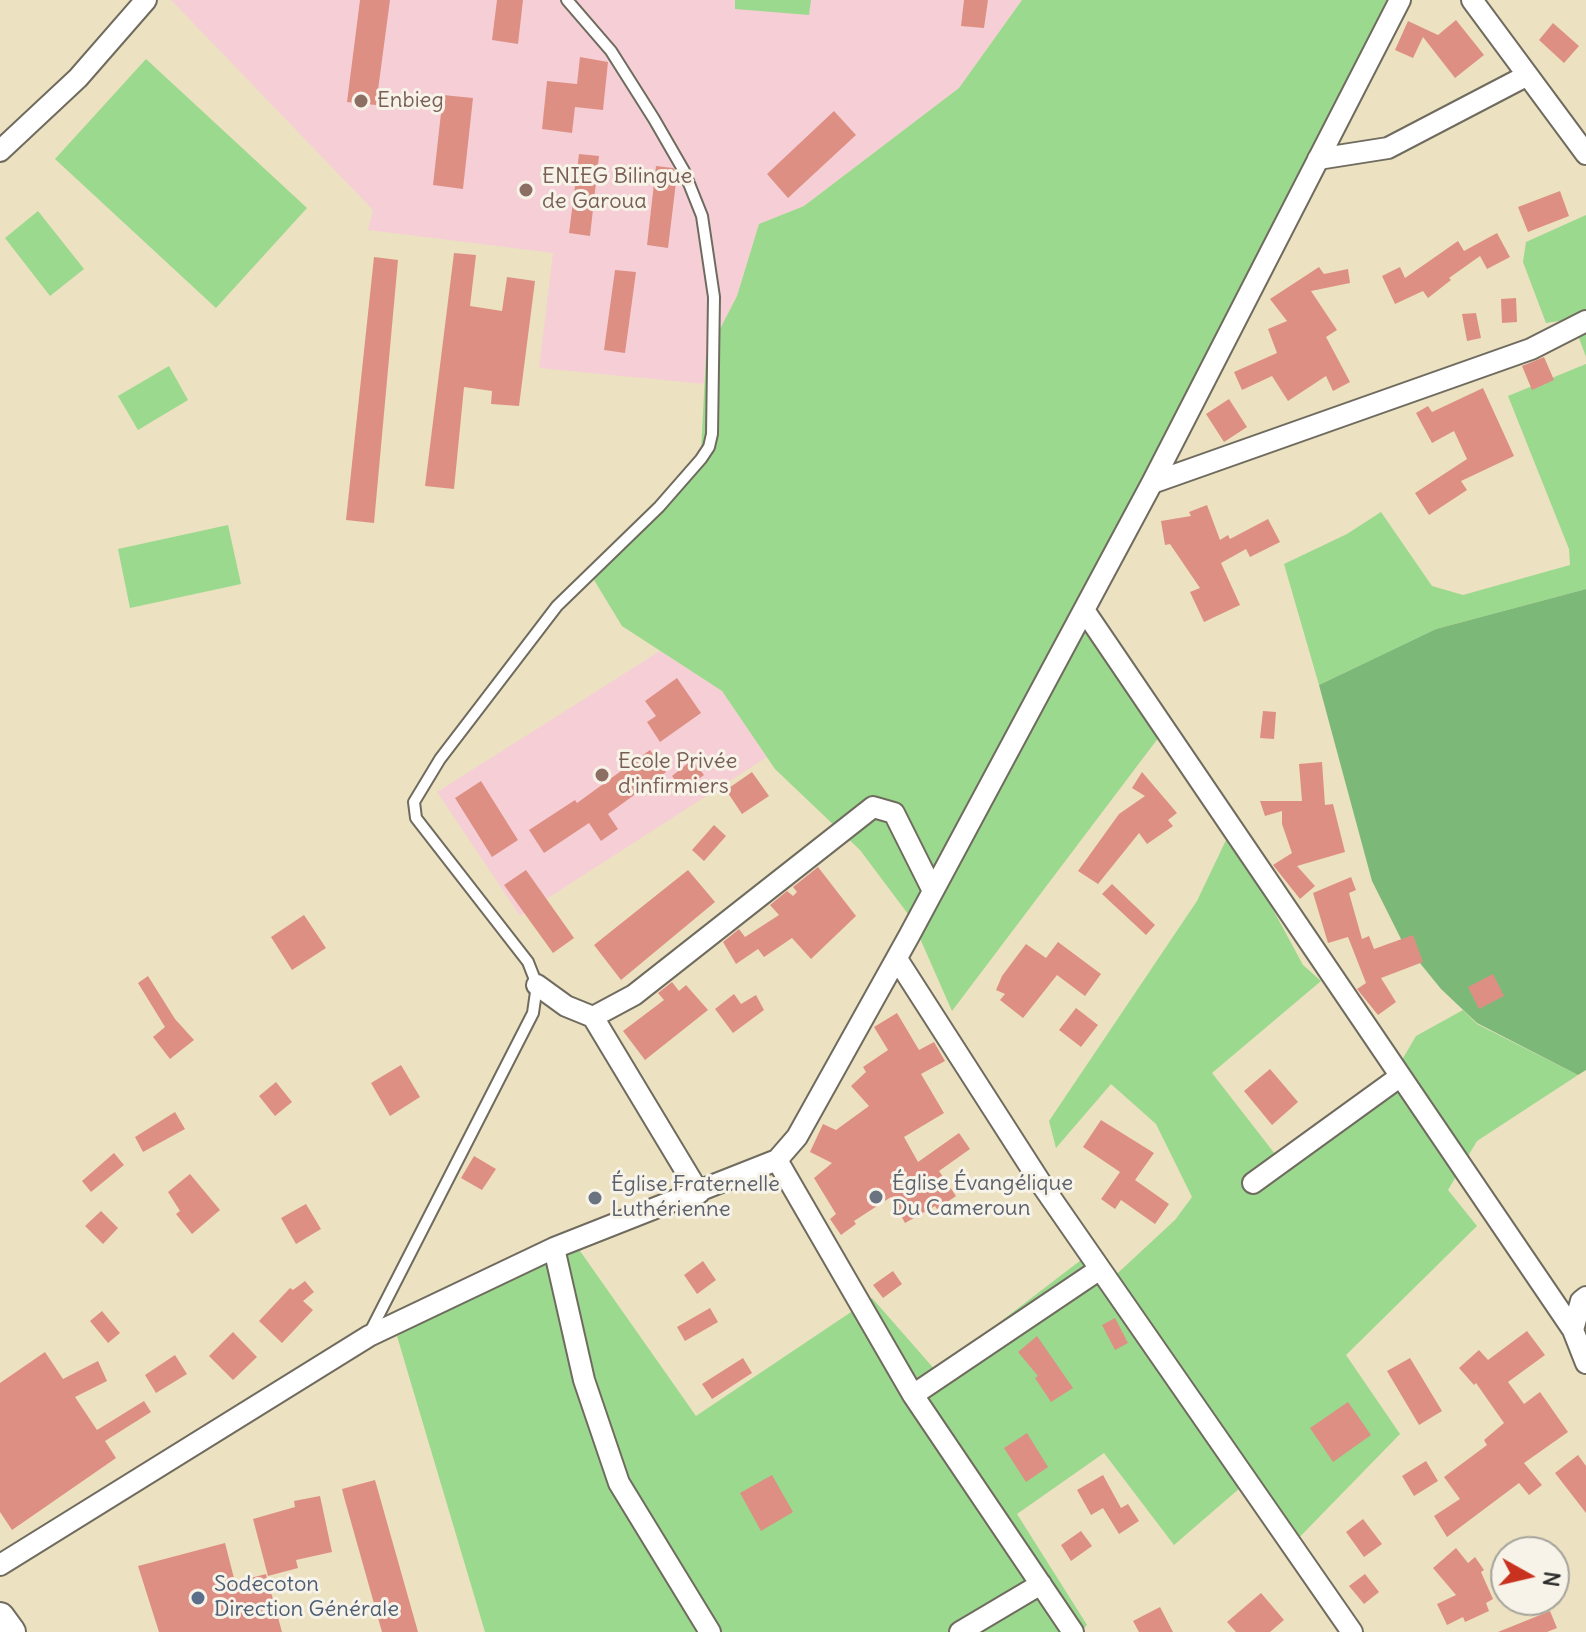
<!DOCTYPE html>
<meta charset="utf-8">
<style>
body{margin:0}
#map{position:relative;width:1586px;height:1632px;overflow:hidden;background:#ece1c0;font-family:Delius,sans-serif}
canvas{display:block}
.north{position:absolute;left:1490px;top:1536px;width:80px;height:80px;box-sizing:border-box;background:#f7f3e8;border:2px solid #a5a39c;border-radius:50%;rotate:98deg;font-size:22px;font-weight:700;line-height:32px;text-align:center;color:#2b2b2b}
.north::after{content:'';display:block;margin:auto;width:28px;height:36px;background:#c8321e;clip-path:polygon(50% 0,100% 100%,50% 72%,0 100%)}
</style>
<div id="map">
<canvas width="1586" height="1632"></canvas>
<div class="north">N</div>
</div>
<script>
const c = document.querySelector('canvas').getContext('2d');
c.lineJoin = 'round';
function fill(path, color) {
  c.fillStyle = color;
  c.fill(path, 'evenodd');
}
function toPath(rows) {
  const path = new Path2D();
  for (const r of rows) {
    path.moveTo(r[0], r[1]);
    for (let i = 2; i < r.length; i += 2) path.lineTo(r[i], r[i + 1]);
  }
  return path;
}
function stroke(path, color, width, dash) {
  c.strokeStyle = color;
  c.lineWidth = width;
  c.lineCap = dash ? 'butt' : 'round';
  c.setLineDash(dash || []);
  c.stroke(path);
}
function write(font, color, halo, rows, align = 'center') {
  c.font = font + ' Delius,sans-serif';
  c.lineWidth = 6;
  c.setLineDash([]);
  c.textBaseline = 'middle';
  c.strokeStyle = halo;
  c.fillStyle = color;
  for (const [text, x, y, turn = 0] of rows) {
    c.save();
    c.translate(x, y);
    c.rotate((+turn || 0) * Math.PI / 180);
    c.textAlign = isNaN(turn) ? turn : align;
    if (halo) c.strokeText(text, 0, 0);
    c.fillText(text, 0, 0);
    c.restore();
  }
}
const built = toPath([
 [171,0,1022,0,959,88,804,206,759,224,737,296,706,356,704,384,539,368,553,253,368,230,373,210],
 [660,651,722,691,767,757,520,916,437,792]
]);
const green = toPath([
 [735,0,811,0,809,15,735,9],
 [1022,0,1406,0,1091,615,1162,733,952,1011,911,918,860,850,775,769,722,691,622,626,594,580,701,451,706,356,737,296,759,224,804,206,959,88],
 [146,59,307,208,216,308,55,159],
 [38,211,84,269,50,296,5,238],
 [1586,215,1586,357,1572,319,1546,323,1523,262,1526,242],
 [1586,364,1586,589,1436,629,1319,685,1284,564,1347,534,1381,512,1432,586,1463,595,1570,565,1569,549,1508,396],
 [169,366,188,400,138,430,118,396],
 [228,525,241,584,130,608,118,549],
 [1227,838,1258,882,1303,965,1321,981,1212,1073,1282,1163,1399,1065,1416,1036,1463,1010,1477,1024,1578,1075,1477,1141,1448,1190,1477,1226,1346,1355,1400,1434,1287,1550,1240,1488,1174,1545,1104,1453,1017,1514,1087,1625,1080,1632,485,1632,397,1336,573,1241,696,1416,872,1298,936,1371,1085,1257,1107,1283,1175,1220,1192,1197,1156,1124,1111,1084,1056,1148,1049,1121,1197,901]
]);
const forest = toPath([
 [1586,589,1586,1070,1578,1075,1477,1023,1441,989,1402,941,1372,881,1319,685,1436,629]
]);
const building = toPath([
 [360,0,390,0,376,105,347,102],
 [497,0,523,0,518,44,492,40],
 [964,0,988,0,984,28,961,26],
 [1456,20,1484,55,1455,78,1423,37,1413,58,1395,50,1408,21,1438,35],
 [1553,23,1579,46,1564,63,1539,40],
 [580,57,608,62,603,110,575,107,572,133,542,129,547,81,577,84],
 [443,95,473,98,463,189,433,185],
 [834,111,856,135,788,198,767,174],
 [579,154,599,156,590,236,569,233],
 [656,166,673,168,677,174,668,248,647,245],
 [1560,191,1569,216,1528,232,1518,207],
 [1497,233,1510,257,1487,269,1480,256,1449,278,1451,280,1428,298,1423,291,1395,304,1382,276,1400,267,1405,278,1458,241,1464,251],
 [454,253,476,255,470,306,502,311,507,277,535,281,519,406,491,404,492,391,464,387,454,489,425,486],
 [374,257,398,260,374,523,346,520],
 [1319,267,1324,274,1348,269,1350,283,1311,291,1337,330,1326,337,1350,382,1333,391,1326,376,1288,401,1272,376,1242,390,1234,372,1277,353,1268,329,1287,321,1270,299],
 [615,270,636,272,625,353,604,350],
 [1516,298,1517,322,1502,323,1501,299],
 [1476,313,1481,338,1467,341,1462,314],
 [1544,357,1554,380,1532,390,1522,366],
 [1483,388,1514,456,1461,481,1467,490,1429,515,1415,493,1467,459,1454,431,1432,443,1416,413,1428,406,1432,412],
 [1229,399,1247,427,1224,442,1206,414],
 [1207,505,1220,540,1228,535,1230,539,1268,519,1280,542,1250,557,1246,549,1221,563,1240,605,1204,622,1190,592,1200,588,1170,544,1165,545,1161,521,1191,516,1189,512],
 [677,678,701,713,660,742,647,722,656,716,645,701],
 [1263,711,1276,712,1274,739,1260,738],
 [650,750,666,772,608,814,618,829,601,841,589,823,544,853,529,830,575,800,577,803],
 [692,760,704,775,683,791,672,776],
 [1322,762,1325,805,1333,804,1345,852,1297,866,1315,886,1300,899,1273,865,1292,853,1282,824,1282,811,1265,816,1260,801,1302,801,1299,764],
 [752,772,769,796,742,814,726,790],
 [1142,772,1177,813,1168,820,1173,826,1147,844,1139,833,1098,884,1078,871,1119,814,1145,796,1132,788],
 [481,781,518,840,492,857,455,798],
 [714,825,726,836,704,861,692,850],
 [818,867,856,916,811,959,792,938,764,957,758,949,736,964,723,942,739,929,745,937,779,915,770,905,787,891,793,896,797,892,793,887],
 [526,870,574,938,553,953,504,885],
 [688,870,715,902,621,980,594,945],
 [1351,877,1356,890,1349,893,1362,939,1369,936,1374,949,1413,935,1423,962,1381,978,1396,1002,1378,1015,1357,989,1366,983,1348,937,1328,943,1313,893],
 [1112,884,1155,925,1146,935,1102,894],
 [304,915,326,948,292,970,271,937],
 [1058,942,1101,974,1085,996,1057,975,1023,1018,1000,1000,1005,994,996,990,1002,976,1026,944,1046,958],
 [1493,974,1504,996,1479,1009,1468,987],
 [148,976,175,1019,194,1040,170,1059,153,1037,165,1027,138,983],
 [672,982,679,991,686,985,708,1010,645,1060,623,1031,664,1000,658,993],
 [734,994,741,1004,756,995,764,1010,733,1033,715,1009],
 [1076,1008,1098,1025,1081,1047,1059,1030],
 [897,1013,919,1050,934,1042,945,1061,921,1074,944,1113,904,1137,918,1162,959,1133,970,1149,939,1171,956,1196,937,1209,935,1206,905,1223,891,1197,854,1221,856,1224,841,1235,830,1219,836,1214,814,1178,832,1163,810,1152,823,1124,836,1130,869,1106,851,1086,866,1072,863,1067,888,1050,874,1027],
 [401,1065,420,1097,390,1116,371,1083],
 [1270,1069,1298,1102,1272,1125,1244,1091],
 [276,1082,292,1102,275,1116,259,1096],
 [175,1112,185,1129,143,1152,135,1137],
 [1101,1120,1154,1153,1135,1180,1169,1204,1155,1224,1121,1200,1115,1209,1101,1199,1120,1172,1083,1147],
 [114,1153,124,1165,91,1192,82,1181],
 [474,1156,496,1169,482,1190,461,1178],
 [190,1174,220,1210,192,1234,176,1214,180,1211,168,1192],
 [306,1204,321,1229,296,1244,281,1218],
 [101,1211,118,1228,103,1244,85,1226],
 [703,1261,716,1280,697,1294,684,1275],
 [893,1271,902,1284,883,1298,873,1285],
 [305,1281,314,1292,303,1301,313,1310,282,1343,259,1321,290,1288,293,1290],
 [710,1308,718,1322,685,1341,677,1327],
 [102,1311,120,1333,108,1343,90,1321],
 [1115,1318,1128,1343,1115,1350,1102,1325],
 [1527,1331,1545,1355,1508,1382,1524,1404,1540,1392,1568,1432,1524,1463,1542,1485,1529,1495,1519,1483,1447,1537,1434,1516,1460,1499,1444,1477,1487,1445,1484,1440,1504,1423,1476,1383,1474,1385,1459,1368,1479,1350,1488,1360],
 [233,1332,257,1357,233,1380,209,1356],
 [1037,1336,1073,1388,1051,1402,1035,1378,1038,1376,1018,1352],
 [45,1352,63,1379,98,1361,107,1381,75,1397,97,1430,144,1401,151,1412,105,1441,116,1458,12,1530,0,1512,0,1383],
 [175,1355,187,1374,156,1393,145,1375],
 [743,1358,752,1373,712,1399,702,1384],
 [1410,1358,1442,1411,1419,1425,1387,1371],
 [1348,1402,1371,1435,1333,1462,1310,1428],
 [1027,1433,1048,1467,1026,1482,1004,1448],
 [1578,1455,1586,1466,1586,1513,1555,1473],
 [1426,1461,1438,1481,1414,1496,1402,1476],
 [772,1475,793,1512,761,1531,740,1493],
 [1103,1475,1121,1508,1128,1504,1139,1521,1119,1534,1103,1508,1091,1515,1077,1490],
 [375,1480,418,1632,382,1632,344,1497,342,1489],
 [320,1496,332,1552,296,1560,298,1568,268,1576,253,1519,295,1507,294,1501],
 [1363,1519,1382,1544,1364,1557,1346,1532],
 [1081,1531,1092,1546,1071,1561,1061,1545],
 [225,1543,235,1582,266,1574,282,1632,159,1632,138,1566],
 [1456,1548,1468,1563,1475,1557,1484,1570,1481,1572,1493,1599,1486,1603,1489,1611,1465,1622,1463,1617,1447,1625,1437,1604,1456,1595,1433,1568],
 [1365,1574,1379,1592,1364,1604,1349,1586],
 [1261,1593,1284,1620,1270,1632,1236,1632,1227,1622],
 [1160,1607,1173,1632,1139,1632,1133,1621],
 [1550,1611,1557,1628,1547,1632,1498,1632]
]);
const service = toPath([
 [370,1332,533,1013,537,985,528,962,416,818,414,802,440,759,557,606,659,507,701,459,709,447,712,434,714,297,702,216,684,171,654,119,611,51,567,0]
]);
const minor = toPath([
 [1472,0,1586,154],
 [0,151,78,78,146,0],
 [1318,159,1388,148,1526,76],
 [1152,483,1531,349,1586,321],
 [1084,610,1573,1330],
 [897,959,1044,1188,1352,1632],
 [537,985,566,1006,593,1017,699,1193],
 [593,1017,634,995,873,807,894,813,933,891],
 [777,1160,913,1395,1073,1632],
 [1253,1183,1398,1078],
 [554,1248,584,1380,619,1483,710,1632],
 [1586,1297,1581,1301,1573,1330,1586,1363],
 [913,1395,1100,1269],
 [0,1565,369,1336,554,1248,777,1160,797,1137,909,936,1152,483,1400,0],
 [960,1632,1041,1584]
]);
const secondary = toPath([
 [0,1617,11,1632]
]);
const markers = [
 [361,101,8,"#8d6e63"],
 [526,190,8,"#8d6e63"],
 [602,775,8,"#8d6e63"],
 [876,1197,8,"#6b7280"],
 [595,1198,8,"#6b7280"],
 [198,1598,8,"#5c6f8a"]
];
const educationNames = [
 ["Enbieg",377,101],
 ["ENIEG Bilingue",542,177],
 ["de Garoua",542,202],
 ["Ecole Privée",618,762],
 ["d'infirmiers",618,787]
];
const worshipNames = [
 ["Église Évangélique",892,1184],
 ["Du Cameroun",892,1209],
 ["Église Fraternelle",611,1185],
 ["Luthérienne",611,1210]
];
const serviceNames = [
 ["Sodecoton",214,1585],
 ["Direction Générale",214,1610]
];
fill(built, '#f6cfd6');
fill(green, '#9bd98e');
fill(forest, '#7cb979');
fill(building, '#de8f84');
stroke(service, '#6f6b5f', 14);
stroke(minor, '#6f6b5f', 24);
stroke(secondary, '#6f6b5f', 32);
stroke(service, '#fff', 10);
stroke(minor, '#fff', 20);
stroke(secondary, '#fff', 28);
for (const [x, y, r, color] of markers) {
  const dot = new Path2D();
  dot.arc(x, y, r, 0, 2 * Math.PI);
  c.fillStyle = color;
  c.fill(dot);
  stroke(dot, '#f7f3e8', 3);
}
write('22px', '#785e54', '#f7f3e8', educationNames, 'left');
write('22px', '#5b616d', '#f7f3e8', worshipNames, 'left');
write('22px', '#4e5e75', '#f7f3e8', serviceNames, 'left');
</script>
